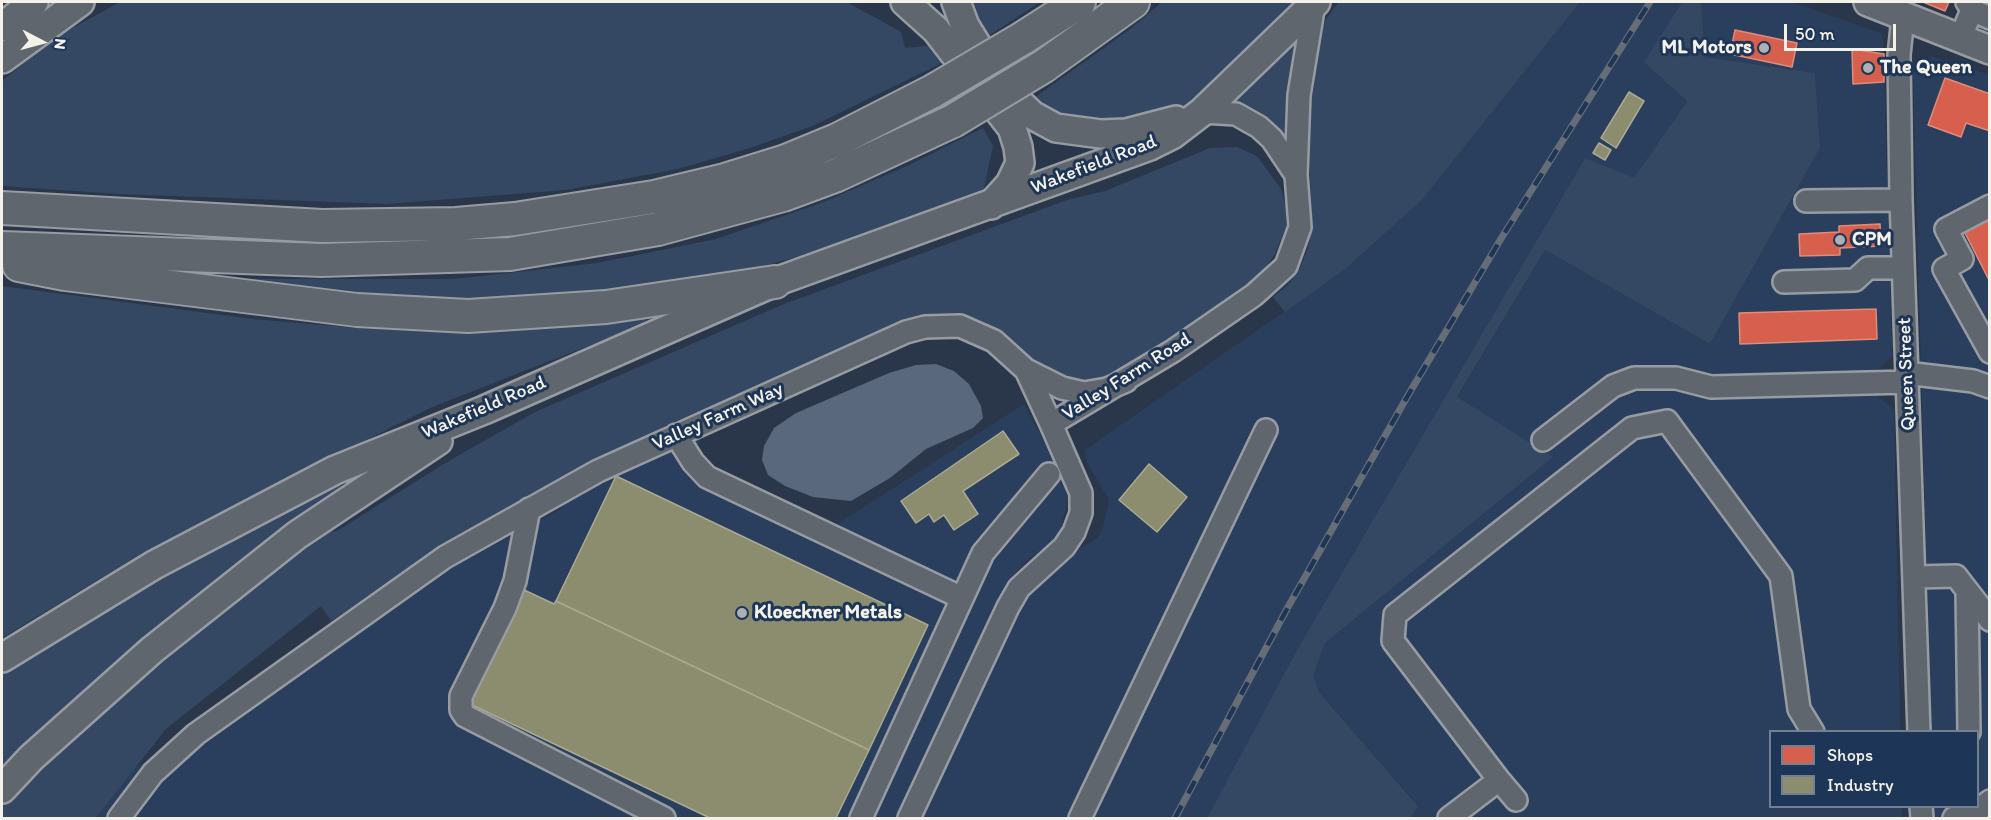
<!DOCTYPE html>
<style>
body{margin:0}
#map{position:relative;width:1991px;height:820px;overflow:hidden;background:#2a374a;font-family:Itim,sans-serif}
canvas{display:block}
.frame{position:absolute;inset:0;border:3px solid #f4f1e8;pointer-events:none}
.legend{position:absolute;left:1769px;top:730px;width:210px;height:78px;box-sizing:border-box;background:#1d3557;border:2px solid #738091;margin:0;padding:8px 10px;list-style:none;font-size:18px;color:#f4f1e8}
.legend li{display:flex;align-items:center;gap:12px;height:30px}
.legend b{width:30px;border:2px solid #738091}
.north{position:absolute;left:12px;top:12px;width:60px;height:60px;-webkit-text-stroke:4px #1d3557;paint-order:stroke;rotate:96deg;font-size:16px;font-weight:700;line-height:24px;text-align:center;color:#f4f1e8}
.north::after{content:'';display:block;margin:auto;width:21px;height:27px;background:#f4f1e8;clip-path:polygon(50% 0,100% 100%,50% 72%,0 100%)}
.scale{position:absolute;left:1784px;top:24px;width:112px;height:27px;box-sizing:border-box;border:3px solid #f4f1e8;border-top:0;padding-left:8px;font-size:18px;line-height:21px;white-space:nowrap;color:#f4f1e8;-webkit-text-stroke:4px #1d3557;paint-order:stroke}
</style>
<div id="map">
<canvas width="1991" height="820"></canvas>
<div class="frame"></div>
<ul class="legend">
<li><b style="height:16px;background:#d6604d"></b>Shops</li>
<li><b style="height:16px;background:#8c8c6e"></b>Industry</li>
</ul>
<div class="north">N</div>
<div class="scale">50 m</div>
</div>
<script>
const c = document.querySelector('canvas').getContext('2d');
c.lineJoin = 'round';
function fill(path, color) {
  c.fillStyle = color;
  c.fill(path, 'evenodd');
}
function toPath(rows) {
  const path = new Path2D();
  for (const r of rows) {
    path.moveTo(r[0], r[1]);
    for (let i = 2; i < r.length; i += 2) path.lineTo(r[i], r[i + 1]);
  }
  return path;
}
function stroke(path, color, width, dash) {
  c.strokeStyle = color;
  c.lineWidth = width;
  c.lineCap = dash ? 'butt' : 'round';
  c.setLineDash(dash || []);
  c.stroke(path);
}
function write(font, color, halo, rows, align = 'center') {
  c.font = font + ' Itim,sans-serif';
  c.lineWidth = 6;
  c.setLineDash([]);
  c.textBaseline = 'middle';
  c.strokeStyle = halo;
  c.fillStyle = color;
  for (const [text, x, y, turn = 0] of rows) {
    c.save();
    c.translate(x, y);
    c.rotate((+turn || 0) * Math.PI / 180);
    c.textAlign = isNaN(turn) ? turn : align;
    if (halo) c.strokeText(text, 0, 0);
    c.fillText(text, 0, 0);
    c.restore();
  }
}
const built = toPath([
 [1580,2,1682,2,1645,62,1687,100,1634,179,1585,158,1298,648,1207,818,921,818,1027,593,1058,563,1097,538,1102,531,1109,500,1086,460,1085,450,1344,270,1422,200],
 [1701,2,1792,2,1883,34,1892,357,1872,374,1873,393,1894,409,1900,731,1770,732,1770,806,1902,807,1902,818,1411,818,1418,805,1319,692,1312,675,1325,643,1553,457,1457,398,1545,250,1710,344,1820,148,1815,73,1705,57],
 [1930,57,1951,61,1989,75,1989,818,1934,818,1933,807,1978,806,1978,732,1931,731,1913,73,1914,61],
 [1024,404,1070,491,1060,531,1054,541,1025,562,1010,579,896,818,96,818,137,766,199,744,347,638,451,568,561,509,566,501,709,428,700,439,699,450,703,462,712,471,833,527]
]);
const green = toPath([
 [120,2,847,2,901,32,905,48,937,45,946,61,815,125,750,148,678,169,566,190,387,204,119,194,2,186,2,81,58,36],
 [970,2,1040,2,978,43],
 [1162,2,1296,2,1181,112,1104,133,1024,105,1129,30],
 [1339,2,1580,2,1422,200,1344,270,1285,312,1273,297,1289,284,1300,268,1308,248,1312,224,1306,100,1315,42,1327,18],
 [1682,2,1701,2,1705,57,1815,73,1820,148,1710,344,1545,250,1457,397,1553,457,1325,643,1313,675,1319,692,1418,806,1411,818,1207,818,1298,648,1585,158,1634,178,1687,101,1644,62],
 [1290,42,1294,46,1290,143,1274,127,1226,105],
 [983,128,993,146,983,193,868,238,707,281,631,294,448,305,120,271,238,279,454,279,597,263,716,239,824,202,909,165],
 [1237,147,1257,156,1281,189,1286,207,1286,227,1275,254,1259,276,1122,373,1103,380,1080,383,1057,377,962,318,944,316,903,324,669,424,441,549,331,621,321,606,166,729,96,818,2,818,2,802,72,732,187,633,330,526,333,532,340,529,447,462,535,412,784,304,1067,200,1105,191,1210,148],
 [2,286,253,319,356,328,414,331,511,329,581,325,641,316,646,320,644,324,430,408,144,552,2,638],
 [336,480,345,493,174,615,84,692,2,768,2,669,133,590]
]);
const water = toPath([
 [936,364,954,371,969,384,981,406,983,418,973,428,926,449,890,478,851,501,813,497,785,486,768,475,762,460,764,446,774,428,796,413,889,373,916,365]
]);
const shops = toPath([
 [1923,2,1949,2,1945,11,1923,2],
 [1735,30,1797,43,1792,67,1730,54,1735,30],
 [1852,49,1884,54,1884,82,1853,84,1852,49],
 [1945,78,1990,94,1990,131,1966,123,1961,137,1928,125,1945,78],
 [1990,218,1990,282,1964,231,1990,218],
 [1880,224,1881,246,1840,248,1840,255,1800,256,1799,234,1839,232,1839,226,1880,224],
 [1876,309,1877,339,1740,344,1739,313,1876,309]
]);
const industry = toPath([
 [1629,92,1644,101,1616,148,1601,138,1629,92],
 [1599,143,1611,150,1605,160,1593,153,1599,143],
 [1003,431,1019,454,963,491,978,514,954,530,944,515,934,522,929,514,916,523,901,501,1003,431],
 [1149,464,1187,497,1157,532,1119,500,1149,464],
 [616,476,928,625,869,750,556,601,616,476],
 [522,589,554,604,556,601,869,750,836,818,710,818,468,703,522,589]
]);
const minor = toPath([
 [1972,10,1990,18],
 [1903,17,1899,55,1901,200,1919,732],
 [1960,39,1972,10,1967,2],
 [1202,112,1236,114,1259,127,1272,139,1296,175],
 [1806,201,1901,200],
 [1990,206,1946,229,1962,259,1944,269,1990,352],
 [1784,282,1855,280,1868,268,1903,268],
 [1026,370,1051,424],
 [1906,373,1973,381,1990,387],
 [676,435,693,462,707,477,962,598],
 [1543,440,1613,386,1634,378,1676,378,1711,387,1907,382],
 [529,509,515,581,505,608,461,696,461,710,465,716,664,818],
 [1915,577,1956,576,1990,620],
 [1967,591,1969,732],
 [1499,780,1516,800],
 [1921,806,1922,818],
 [119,818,153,773,196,734,445,557,598,471,906,332,925,327,960,326,994,341,1026,370,1062,388,1084,393,1107,389,1126,381],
 [861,818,983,553,1049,474],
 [909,818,1008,607,1019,588,1064,547,1074,532,1081,513,1081,493,1051,424,1173,351,1254,295,1286,266,1300,227,1296,175,1299,95,1314,4],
 [1080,818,1266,430],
 [1449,818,1499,780,1393,641,1395,615,1632,428,1667,421,1781,576,1799,709,1813,732],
 [1954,818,1971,816,1990,801]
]);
const major = toPath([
 [905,2,936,30,1012,128,1018,147,1020,163,1010,184,991,205],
 [956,2,965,26,1002,86,1032,115,1056,128,1101,134,1126,133,1176,120],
 [1868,2,1990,50],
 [2,27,34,2],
 [2,59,80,2],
 [2,658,154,565,335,470,484,410,775,282,1150,146,1172,135,1202,112,1316,2],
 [2,789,31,758,152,650,297,535,438,441]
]);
const highway = toPath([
 [1023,38,1079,2],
 [1044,66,1133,2],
 [2,208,322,226,456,224,515,219,654,197,725,180,786,161,837,140,933,91],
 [2,248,321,260,510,254,658,229,783,195,837,175,953,121],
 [19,265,65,274,357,310,468,316,606,307,775,282]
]);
const rail = toPath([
 [1175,818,1288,607,1407,397,1502,237,1650,2]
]);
const highwayBridge = toPath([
 [933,91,1023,38],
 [953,121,1044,66]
]);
const markers = [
 [1764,48,6,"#adb0b1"],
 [1868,68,6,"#adb0b1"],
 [1840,240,6,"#adb0b1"],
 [742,613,6,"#adb0b1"]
];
const poiNames = [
 ["ML Motors",1752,48,"right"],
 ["The Queen",1880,68],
 ["CPM",1852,240],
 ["Kloeckner Metals",754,613]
];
const streetNames = [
 ["Wakefield Road",1094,165,-21],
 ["Queen Street",1907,374,-92],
 ["Valley Farm Road",1127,377,-32],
 ["Wakefield Road",484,408,-23],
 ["Valley Farm Way",718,417,-24]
];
fill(built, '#2a3f5d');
fill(green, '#344763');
fill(water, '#59687d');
fill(shops, '#d6604d');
stroke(shops, '#df8c7c', 1.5);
fill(industry, '#8c8c6e');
stroke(industry, '#abaa93', 1.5);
stroke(minor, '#979ca3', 26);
stroke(major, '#979ca3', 32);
stroke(highway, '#979ca3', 36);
stroke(minor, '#60666e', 21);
stroke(major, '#60666e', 27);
stroke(highway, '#60666e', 32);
stroke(rail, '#666d76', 7);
stroke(rail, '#1d3557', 4.5, [14]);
stroke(highwayBridge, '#979ca3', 36, []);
stroke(highwayBridge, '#60666e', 32);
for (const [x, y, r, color] of markers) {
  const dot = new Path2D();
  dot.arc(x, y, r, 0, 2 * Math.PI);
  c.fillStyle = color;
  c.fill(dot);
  stroke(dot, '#1d3557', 2);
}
write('bold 20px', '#f4f1e8', '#1d3557', poiNames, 'left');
write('20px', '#f4f1e8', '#1d3557', streetNames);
</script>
